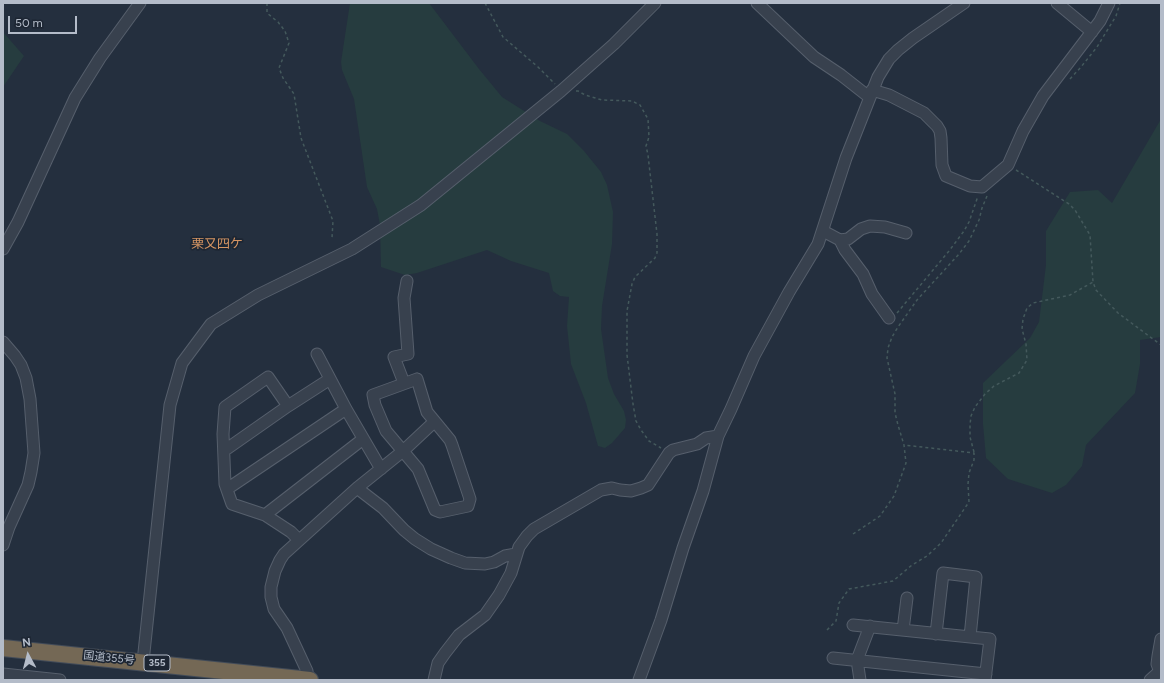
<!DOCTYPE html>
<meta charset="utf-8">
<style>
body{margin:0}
#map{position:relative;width:1164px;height:683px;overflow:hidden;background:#242f3e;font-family:Figtree,sans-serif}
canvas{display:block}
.frame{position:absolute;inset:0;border:4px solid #b4bcc9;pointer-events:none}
.north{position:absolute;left:8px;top:635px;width:40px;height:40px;-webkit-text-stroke:3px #1d2633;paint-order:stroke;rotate:353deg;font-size:11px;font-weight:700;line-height:16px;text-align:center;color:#b4bcc9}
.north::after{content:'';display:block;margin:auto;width:14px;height:18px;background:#b4bcc9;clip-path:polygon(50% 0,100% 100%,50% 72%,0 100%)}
.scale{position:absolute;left:8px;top:16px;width:69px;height:18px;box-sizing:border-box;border:2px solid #b4bcc9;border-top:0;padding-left:5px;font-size:12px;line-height:14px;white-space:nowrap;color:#b4bcc9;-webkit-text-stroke:3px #1d2633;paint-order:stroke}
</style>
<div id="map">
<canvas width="1164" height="683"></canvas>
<div class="frame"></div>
<div class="north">N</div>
<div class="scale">50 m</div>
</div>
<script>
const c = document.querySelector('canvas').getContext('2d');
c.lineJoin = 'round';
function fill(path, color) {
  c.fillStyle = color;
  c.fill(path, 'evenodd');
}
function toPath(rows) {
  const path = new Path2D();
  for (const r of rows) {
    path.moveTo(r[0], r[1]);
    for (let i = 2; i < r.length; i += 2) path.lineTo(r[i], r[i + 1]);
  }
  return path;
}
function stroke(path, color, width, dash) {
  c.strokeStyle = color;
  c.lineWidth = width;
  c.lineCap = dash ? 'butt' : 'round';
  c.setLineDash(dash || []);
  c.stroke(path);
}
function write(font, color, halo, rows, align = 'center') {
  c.font = font + ' Figtree,"Noto Sans JP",sans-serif';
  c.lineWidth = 3.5;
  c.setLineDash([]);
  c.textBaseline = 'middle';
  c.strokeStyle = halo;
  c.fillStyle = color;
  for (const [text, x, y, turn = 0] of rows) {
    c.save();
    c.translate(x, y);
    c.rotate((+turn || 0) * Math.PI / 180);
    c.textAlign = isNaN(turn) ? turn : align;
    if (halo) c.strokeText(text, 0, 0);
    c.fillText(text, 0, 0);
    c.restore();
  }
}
const green = toPath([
 [350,3,429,3,479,69,502,97,540,121,567,134,584,151,601,172,607,185,613,212,612,244,602,306,601,329,608,378,614,394,624,411,626,420,625,428,612,443,605,448,598,446,586,403,571,364,567,326,569,297,560,296,553,291,549,273,511,261,487,250,417,273,405,275,381,267,380,225,377,209,367,187,354,99,342,70,341,62],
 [3,32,24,56,3,87],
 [1161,119,1161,337,1140,340,1140,364,1135,393,1086,445,1082,466,1066,485,1052,493,1008,479,986,458,983,424,983,383,1030,338,1039,322,1046,265,1046,231,1070,192,1098,190,1112,203]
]);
const path = toPath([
 [267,3,267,13,278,22,285,31,289,43,279,68,283,78,294,94,301,138,333,221,332,238],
 [485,3,503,37,538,67,555,84],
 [1070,79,1081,67,1097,47,1116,16,1120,3],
 [576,91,578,91,585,95,602,100,632,101,640,105,648,119,649,137,646,146,648,155,657,234,657,253,655,258,635,277,632,284,627,311,627,355,633,404,636,421,641,430,649,441,661,448],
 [1016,170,1069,204,1075,210,1090,235,1093,282,1096,290,1118,313,1161,345],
 [897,313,949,251,964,231,969,222,978,196],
 [974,452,970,437,970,425,971,416,975,407,985,394,994,386,1019,373,1027,360,1026,344,1022,329,1023,319,1027,308,1033,303,1070,295,1093,282],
 [853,534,880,516,894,496,906,463,904,445,898,425,895,413,895,394,887,358,888,348,892,337,898,327,917,300,959,254,969,241,979,220,982,208,987,196],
 [827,630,836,621,839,603,849,589,893,581,912,565,927,556,941,543,969,502,968,484,969,473,974,460,974,453,904,445]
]);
const minor = toPath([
 [757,3,814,57,841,75,869,97],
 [1057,3,1092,32],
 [872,90,889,95,924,113,937,126,940,131,941,138,942,165,946,176,970,186,982,187,1008,165,1023,131,1043,96,1100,21,1109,3],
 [823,231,840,240,848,239,861,229,870,226,885,227,906,233],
 [840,240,845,250,863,274,872,294,889,318],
 [3,249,18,222,75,98,100,58,140,3],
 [3,342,15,356,21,365,26,378,30,399,34,453,31,472,28,485,9,527,3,545],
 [317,354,346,409,381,469],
 [417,379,427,412,450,440,452,445,470,499,468,506,440,512,435,510,418,469,386,431,375,405,373,395,417,379],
 [404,383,394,357,408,354,404,298,407,281],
 [288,406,268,377,225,407,223,434,225,484,232,504,265,515,363,439],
 [224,450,228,448,288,406,330,379],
 [357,488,383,508,404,530,415,539,431,549,451,558,465,563,485,564,494,562,505,556,516,554],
 [227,489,346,409],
 [265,515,291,532,299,540],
 [853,625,990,639,985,680],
 [903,630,907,598],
 [936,634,943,573,976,577,970,637],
 [833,658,986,674],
 [143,662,170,405,182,363,211,324,258,295,352,249,421,205,561,91,614,44,655,3],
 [1160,672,1157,664,1158,656,1161,639],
 [3,674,60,680],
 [308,680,307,671,287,628,274,609,271,597,271,587,275,571,280,560,284,554,357,488,403,451,434,422],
 [434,680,438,663,445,653,459,635,485,615,499,595,511,573,519,547,527,536,534,529,601,490,612,488,620,490,631,491,641,488,648,485,669,453,673,450,697,444,706,438,718,436],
 [639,680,661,620,683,548,703,491,718,436,731,409,754,356,789,292,818,244,846,158,878,77,889,59,898,50,913,38,964,3],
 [860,680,857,660,870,626],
 [1150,680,1161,670]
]);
const highway = toPath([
 [3,648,310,680]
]);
const shields = [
 [157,663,26]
];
const shieldNames = [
 ["355",157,663]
];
const streetNames = [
 ["国道355号",109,658,6]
];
const quarterNames = [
 ["栗又四ケ",217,244]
];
fill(green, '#263c3f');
stroke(minor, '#565f6c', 13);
stroke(highway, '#434c59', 18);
stroke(path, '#44595c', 1.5, [3, 3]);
stroke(minor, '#38414e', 11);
stroke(highway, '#746855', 16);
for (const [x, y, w] of shields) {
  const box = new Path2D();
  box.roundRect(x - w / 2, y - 8, w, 16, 3);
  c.fillStyle = '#1d2633';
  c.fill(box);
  stroke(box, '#b4bcc9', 1);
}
write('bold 10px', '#b4bcc9', null, shieldNames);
write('11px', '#b4bcc9', '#1d2633', streetNames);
write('13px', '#d59563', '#1d2633', quarterNames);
</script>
